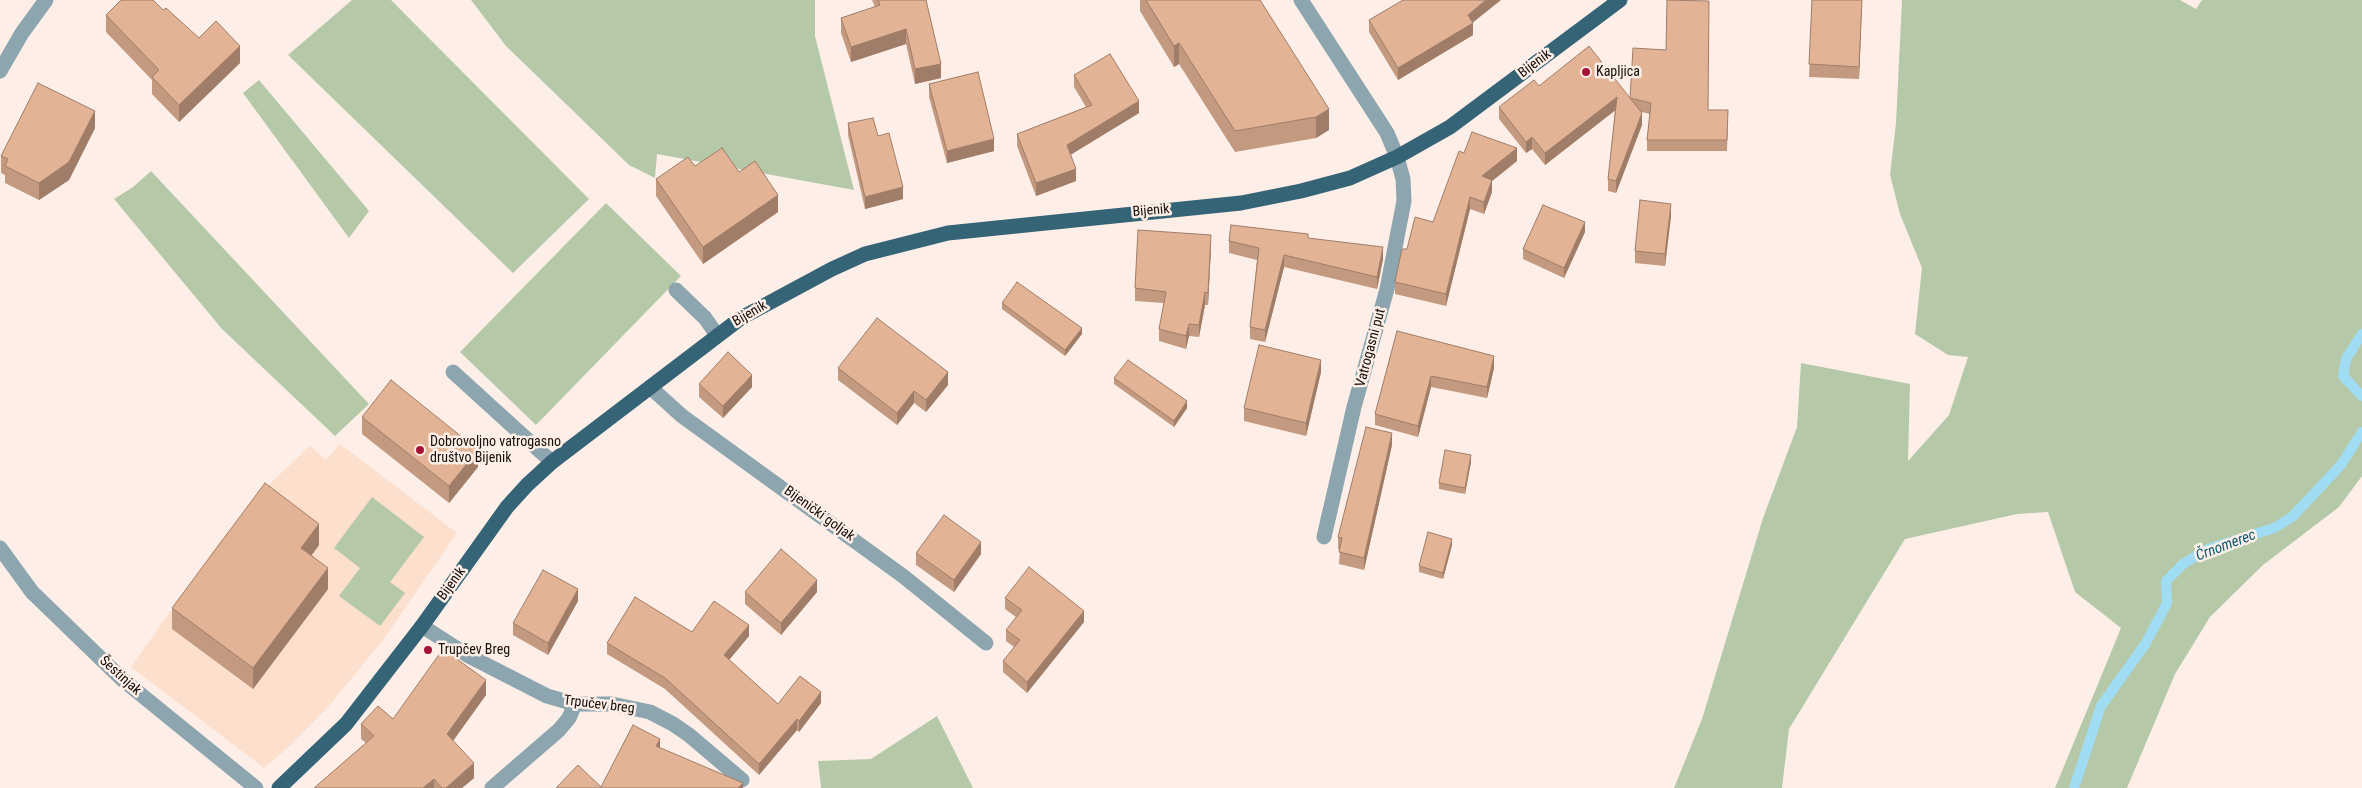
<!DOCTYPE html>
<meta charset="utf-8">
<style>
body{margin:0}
canvas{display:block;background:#fdefe7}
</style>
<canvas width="2362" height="788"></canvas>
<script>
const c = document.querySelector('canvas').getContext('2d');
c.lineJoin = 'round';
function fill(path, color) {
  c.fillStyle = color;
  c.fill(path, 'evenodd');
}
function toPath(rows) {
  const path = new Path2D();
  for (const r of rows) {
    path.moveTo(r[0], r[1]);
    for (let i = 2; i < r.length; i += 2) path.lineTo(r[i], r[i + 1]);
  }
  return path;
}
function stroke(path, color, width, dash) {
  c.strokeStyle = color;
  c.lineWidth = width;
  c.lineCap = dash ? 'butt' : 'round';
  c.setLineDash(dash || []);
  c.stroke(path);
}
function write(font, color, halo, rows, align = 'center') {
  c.font = font + ' "Roboto Condensed",sans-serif';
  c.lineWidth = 5;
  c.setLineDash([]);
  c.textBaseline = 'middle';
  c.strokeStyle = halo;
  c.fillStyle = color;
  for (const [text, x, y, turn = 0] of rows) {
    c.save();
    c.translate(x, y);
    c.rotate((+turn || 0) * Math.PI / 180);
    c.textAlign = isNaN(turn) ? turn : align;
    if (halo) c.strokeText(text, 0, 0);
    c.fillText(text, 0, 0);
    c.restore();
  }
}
const built = toPath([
 [340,444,457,533,383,640,328,707,291,745,264,768,131,667,218,544,260,493,310,446,326,460]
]);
const green = toPath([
 [352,0,391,0,589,199,513,273,288,55],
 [471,0,815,0,815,36,854,190,657,154,655,178,629,165,506,46],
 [1902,0,2180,0,2196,9,2202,0,2362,0,2362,476,2339,507,2263,565,2210,617,2175,674,2127,788,2055,788,2121,628,2075,592,2048,512,2017,514,1905,539,1789,729,1782,788,1674,788,1702,719,1763,518,1797,427,1801,363,1910,384,1908,461,1949,415,1968,357,1948,355,1915,334,1922,268,1900,214,1890,175,1896,123],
 [259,80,369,211,349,238,243,93],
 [151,171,369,404,335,436,222,329,114,199,133,187],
 [606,203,681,276,536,425,460,352],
 [372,497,424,537,390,582,405,593,380,626,339,596,360,568,334,548],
 [937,716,973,788,821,788,818,761,871,759]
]);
const stream = toPath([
 [2362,334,2346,359,2343,376,2362,396],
 [2074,788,2101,706,2146,643,2167,603,2166,581,2183,564,2208,549,2274,528,2292,517,2341,465,2362,432]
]);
const minor = toPath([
 [1301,0,1387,133,1397,157,1403,179,1404,201,1387,289,1354,407,1324,537],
 [0,71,22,33,46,0],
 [676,290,705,318,717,335],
 [453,372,552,462],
 [650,387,682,416,903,576,986,643],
 [0,548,32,592,123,680,256,788],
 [422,626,467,655,547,696,575,704,612,704,650,712,673,724,689,735,742,780],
 [492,788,559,730,569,718,575,704]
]);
const major = toPath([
 [279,788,346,724,422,626,507,507,527,485,552,462,741,318,832,269,865,254,948,233,1241,203,1301,191,1350,178,1397,157,1450,127,1620,0]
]);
const wall = toPath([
 [872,0,926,0,941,78,915,84,906,44,851,62,841,33,841,18,875,7],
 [1140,0,1260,0,1329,130,1316,138,1235,152,1179,64,1174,67,1140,11],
 [1812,0,1862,0,1859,79,1809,77],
 [163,10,199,38,240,63,179,122,152,94,152,80,106,32,106,15],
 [1369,20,1473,23,1473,35,1398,80,1369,32],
 [1074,75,1139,113,1070,155,1076,181,1036,196,1017,146,1017,134,1086,107,1074,87],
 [929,84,994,151,947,163,929,97],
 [1630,98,1708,110,1728,121,1727,151,1647,151,1647,140,1650,114,1642,112,1642,125,1616,193,1608,191,1608,179,1615,110,1545,165,1532,149,1526,153,1499,119,1499,107],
 [848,123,903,199,865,209,848,135],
 [95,128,69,180,39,200,5,183,5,175,1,173,1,156],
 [1464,153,1517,161,1492,181,1492,192,1484,214,1470,209,1446,306,1395,294,1395,282,1407,249,1433,222],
 [695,166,778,212,703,264,656,196,656,179],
 [1671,216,1665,266,1635,263,1635,251],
 [1585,232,1564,278,1523,259,1523,249],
 [1308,238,1383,259,1377,289,1284,267,1265,342,1250,339,1250,327,1257,260,1229,253,1229,241],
 [1211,247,1208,305,1205,305,1199,337,1189,336,1186,349,1159,341,1159,329,1164,303,1135,301,1135,288],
 [1002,303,1082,334,1065,356,1002,309],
 [1397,331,1494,368,1487,398,1431,387,1418,437,1375,425,1375,414],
 [838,368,948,385,926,412,914,403,897,425,838,380],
 [1321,372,1306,436,1244,421,1244,408],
 [1114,378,1187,408,1174,427,1114,384],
 [699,384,752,387,723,418,699,397],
 [362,417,478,467,449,503,362,434],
 [1392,445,1364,570,1339,564,1340,549,1338,549,1338,537],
 [1471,462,1465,494,1439,489,1439,483],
 [319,545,312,555,328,589,253,689,172,629,172,608],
 [1452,545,1443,579,1419,572,1419,566],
 [916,553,981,554,954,592,916,565],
 [745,592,817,592,781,635,745,604],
 [1005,598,1084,622,1027,693,1003,672,1003,661,1014,647,1006,641,1006,630,1016,617,1005,609],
 [578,601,548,655,513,635,513,623],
 [692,632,749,636,729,660,778,704,821,703,799,732,797,730,759,775,665,689,607,654,607,643],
 [486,695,453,741,474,778,462,788,314,788,366,743,361,739,361,724,393,719]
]);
const shadedWall = toPath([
 [1486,0,1501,0,1471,24,1473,23,1473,35,1398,80,1398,68,1468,15],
 [1862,0,1859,79,1859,67],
 [906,29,906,44,851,62,851,47],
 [1179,43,1179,64,1174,67,1174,46],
 [240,46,240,63,179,122,179,105],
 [941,64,941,78,915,84,915,69],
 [1617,97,1617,109,1545,165,1545,153],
 [1139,101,1139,113,1067,157,1067,145],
 [1329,109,1329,130,1316,138,1316,117],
 [95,111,95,128,69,180,39,200,39,183],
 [1642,113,1642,125,1616,193,1616,181],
 [1532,137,1532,149,1526,153,1526,142],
 [994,139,994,151,947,163,947,151],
 [1517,148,1517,161,1492,181,1492,192,1484,214,1482,176],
 [1076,169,1076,181,1036,196,1036,183],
 [903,187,903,199,865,209,865,197],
 [778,195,778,212,703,264,703,247],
 [1470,197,1470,209,1446,306,1446,294],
 [1671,204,1671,216,1665,266,1665,254],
 [1585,222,1585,232,1564,278,1564,268],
 [1211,235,1211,247,1208,305,1208,293],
 [1383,247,1383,259,1377,289,1377,277],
 [1284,255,1284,267,1265,342,1265,330],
 [1205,292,1205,305,1199,337,1199,325],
 [1189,324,1189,336,1186,349,1186,336],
 [1082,328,1082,334,1065,356,1065,350],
 [1494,356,1494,368,1487,398,1487,387],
 [1321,360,1321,372,1306,436,1306,423],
 [948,372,948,385,926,412,926,400],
 [752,375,752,387,723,418,723,406],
 [1431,376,1431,387,1418,437,1418,426],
 [914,391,914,403,897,425,897,413],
 [1187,401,1187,408,1174,427,1174,421],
 [1392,433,1392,445,1364,570,1364,558],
 [478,450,478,467,449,503,449,486],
 [1471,455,1471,462,1465,494,1465,488],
 [319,524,319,545,301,569,301,548],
 [1452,539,1452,545,1443,579,1443,573],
 [981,542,981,554,954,592,954,580],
 [328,568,328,589,253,689,253,668],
 [817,580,817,592,781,635,781,623],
 [578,589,578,601,548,655,548,643],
 [1084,611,1084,622,1027,693,1027,682],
 [749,625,749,636,724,666,724,655],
 [486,680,486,695,447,749,447,734],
 [821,692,821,703,799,732,799,721],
 [797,719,797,730,759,775,759,764],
 [660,739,660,751,656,746],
 [474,763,474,778,462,788,446,788],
 [434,779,434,788,423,788],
 [743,783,743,788,738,788]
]);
const building = toPath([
 [121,0,153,0,163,10,166,8,199,38,216,21,240,46,179,105,152,77,159,70,106,15,121,0],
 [878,0,926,0,941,64,915,69,906,29,851,47,841,18,880,5,878,0],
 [1146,0,1260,0,1329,109,1316,117,1235,131,1179,43,1174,46,1146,0],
 [1403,0,1486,0,1468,15,1473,23,1398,68,1369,20,1403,0],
 [1667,0,1709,1,1708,110,1728,110,1727,140,1647,140,1651,103,1630,98,1642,113,1616,181,1608,179,1617,97,1545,153,1532,137,1526,142,1499,107,1534,80,1539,86,1589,46,1630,98,1633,48,1666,50,1667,0],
 [1812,0,1862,0,1859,67,1809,64,1812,0],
 [1110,54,1139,101,1067,145,1076,169,1036,183,1017,134,1092,105,1074,75,1110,54],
 [978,72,994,139,947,151,929,84,978,72],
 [38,83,95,111,69,162,39,183,5,166,8,159,1,156,38,83],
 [873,118,878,136,889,133,903,187,865,197,848,123,873,118],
 [1472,132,1517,148,1482,176,1492,180,1484,202,1470,197,1446,294,1395,282,1402,249,1407,249,1415,217,1433,222,1459,151,1464,153,1472,132],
 [722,148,739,172,755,161,778,195,703,247,656,179,688,157,695,166,722,148],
 [1640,200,1671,204,1665,254,1635,251,1640,200],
 [1543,205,1585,222,1564,268,1523,249,1543,205],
 [1231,225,1308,234,1308,238,1383,247,1377,277,1284,255,1265,330,1250,327,1259,248,1229,241,1231,225],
 [1138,230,1211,235,1208,293,1205,292,1199,325,1189,324,1186,336,1159,329,1166,292,1135,288,1138,230],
 [1017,282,1082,328,1065,350,1002,303,1017,282],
 [877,318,948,372,926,400,914,391,897,413,838,368,877,318],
 [1397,331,1494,356,1487,387,1431,376,1418,426,1375,414,1397,331],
 [1259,345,1321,360,1306,423,1244,408,1259,345],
 [728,352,752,375,723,406,699,384,728,352],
 [1128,360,1187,401,1174,421,1114,378,1128,360],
 [391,380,478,450,449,486,362,417,391,380],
 [1366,427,1392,433,1364,558,1339,552,1342,538,1338,537,1366,427],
 [1445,450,1471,455,1465,488,1439,483,1445,450],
 [265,483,319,524,301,548,328,568,253,668,172,608,265,483],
 [944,515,981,542,954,580,916,553,944,515],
 [1428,532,1452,539,1443,573,1419,566,1428,532],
 [781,549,817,580,781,623,745,592,781,549],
 [1029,567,1084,611,1027,682,1003,661,1020,640,1006,630,1022,610,1005,598,1029,567],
 [543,570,578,589,548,643,513,623,543,570],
 [635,597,692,632,714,601,749,625,724,655,778,704,800,676,821,692,799,721,797,719,759,764,665,678,607,643,635,597],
 [443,649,486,680,447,734,474,763,446,788,442,788,434,779,423,788,314,788,374,736,361,724,378,706,393,719,443,649],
 [633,725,660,739,656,746,743,783,738,788,556,788,578,765,601,787,633,725]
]);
const markers = [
 [1586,72,5,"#a81136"],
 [420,450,5,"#a81136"],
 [428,650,5,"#a81136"]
];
const streetNames = [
 ["Bijenik",1535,64,-37],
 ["Bijenik",1151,211,-5],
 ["Bijenik",750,314,-30],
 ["Vatrogasni put",1371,348,-75],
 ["Bijenički goljak",819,514,36],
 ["Bijenik",452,584,-54],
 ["Šestinjak",120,676,42],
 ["Trpučev breg",599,705,7]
];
const poiNames = [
 ["Kapljica",1596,72],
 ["Dobrovoljno vatrogasno",430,442],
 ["društvo Bijenik",430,458],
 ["Trupčev Breg",438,650]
];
const waterNames = [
 ["Črnomerec",2226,546,-21]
];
fill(built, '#fcdfcc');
fill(green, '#b5c9a8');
stroke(stream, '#a1dcf5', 10);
stroke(minor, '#8ca5af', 15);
stroke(major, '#366477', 15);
fill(wall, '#c39a80');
fill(shadedWall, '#9f7d68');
fill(building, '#e3b395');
stroke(building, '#9f7d68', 1);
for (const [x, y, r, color] of markers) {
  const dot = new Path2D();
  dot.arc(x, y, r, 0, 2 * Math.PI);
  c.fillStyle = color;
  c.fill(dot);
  stroke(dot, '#fdefe7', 2);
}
write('14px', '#150e09', '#fdefe7', streetNames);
write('14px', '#150e09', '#fdefe7', poiNames, 'left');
write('italic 15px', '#0b5972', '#fdefe7', waterNames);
</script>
